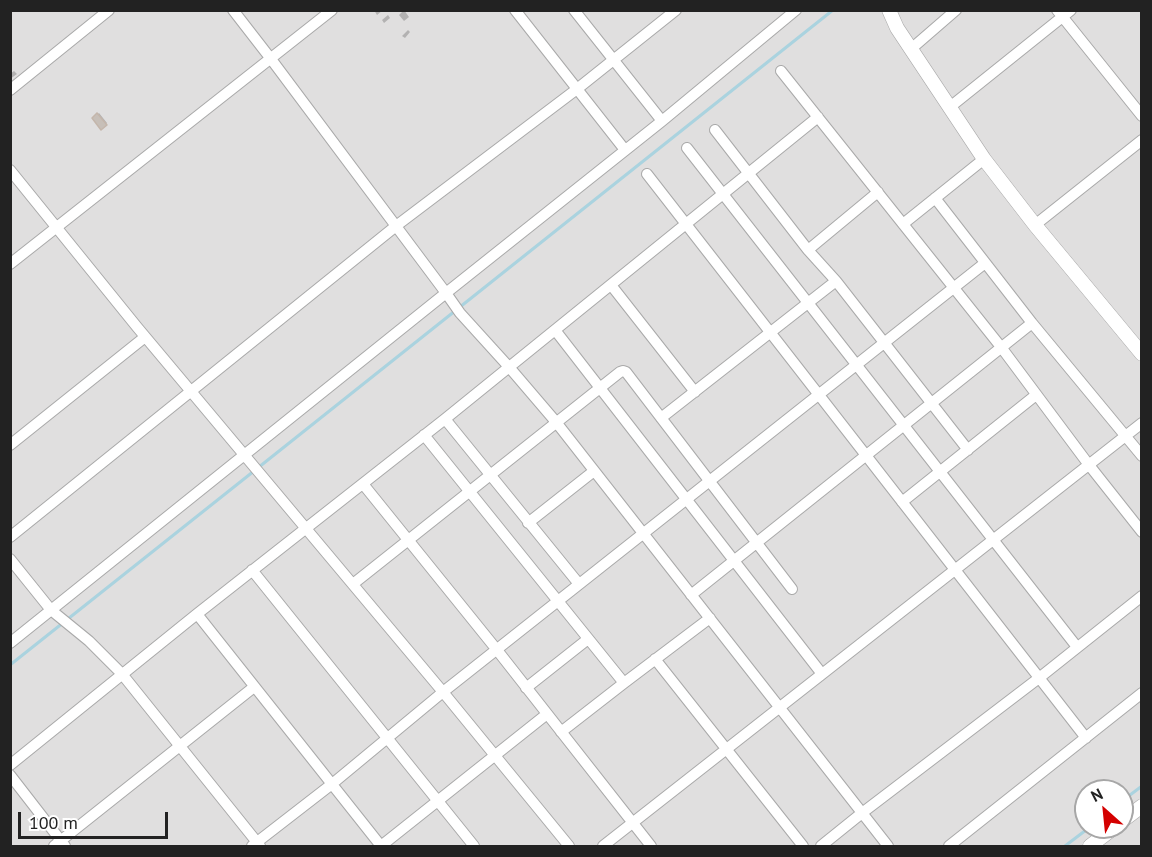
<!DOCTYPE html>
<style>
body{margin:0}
#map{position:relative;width:1152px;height:857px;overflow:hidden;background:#f2efe9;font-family:"PT Sans",sans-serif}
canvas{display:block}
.frame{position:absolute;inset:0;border:12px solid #222;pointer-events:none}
.north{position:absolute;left:1074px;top:779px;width:60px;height:60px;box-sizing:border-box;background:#fff;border:2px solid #a7a7a7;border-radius:50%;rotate:333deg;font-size:16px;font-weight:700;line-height:24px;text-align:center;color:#222}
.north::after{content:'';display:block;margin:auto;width:21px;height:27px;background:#d40000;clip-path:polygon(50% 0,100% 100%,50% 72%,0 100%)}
.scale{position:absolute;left:18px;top:812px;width:150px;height:27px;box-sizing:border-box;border:3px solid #222;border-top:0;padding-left:8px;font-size:18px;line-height:21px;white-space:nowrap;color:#222;-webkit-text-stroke:4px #fff;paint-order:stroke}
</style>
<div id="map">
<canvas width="1152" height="857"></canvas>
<div class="frame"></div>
<div class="north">N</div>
<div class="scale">100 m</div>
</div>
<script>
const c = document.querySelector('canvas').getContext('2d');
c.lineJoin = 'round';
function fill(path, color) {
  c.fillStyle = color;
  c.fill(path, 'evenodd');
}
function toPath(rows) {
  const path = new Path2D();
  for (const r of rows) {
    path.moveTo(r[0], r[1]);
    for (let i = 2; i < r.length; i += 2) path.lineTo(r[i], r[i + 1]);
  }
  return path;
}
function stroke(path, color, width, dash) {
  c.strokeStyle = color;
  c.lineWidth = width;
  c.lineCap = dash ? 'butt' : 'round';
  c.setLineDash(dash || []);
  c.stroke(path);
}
const residential = toPath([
 [10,11,1141,11,1141,846,11,846],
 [1086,791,1122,791,1122,827,1086,827]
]);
const shadow = toPath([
 [374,10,383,10,377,15],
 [404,10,409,17,404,21,399,15],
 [388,15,390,18,384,23,382,20],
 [408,30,410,32,405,38,402,36],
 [14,71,17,74,10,79,10,74],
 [99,113,107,123,102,128,94,118]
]);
const stream = toPath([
 [259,467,833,10],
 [10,665,254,471],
 [1122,801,1142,786],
 [1065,846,1090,827]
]);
const building = toPath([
 [97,113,107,125,101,130,92,118,97,113]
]);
const minor = toPath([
 [233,10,271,59,446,293,460,313,509,367,556,422,888,846],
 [515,10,625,150],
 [574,10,662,121],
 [1057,10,1142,116],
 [911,49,956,10],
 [781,71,1001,347,1089,465,1142,532],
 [10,90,109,10],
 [950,107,1071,10],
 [715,130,808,250,836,281,968,450],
 [687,148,1077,647],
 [10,170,137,327,443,692,569,846],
 [647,174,1086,738],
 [935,198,1032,323,1142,456],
 [903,224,984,159],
 [1035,225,1142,140],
 [808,250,878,192],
 [10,264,332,10],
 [611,285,695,392],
 [555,330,822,674],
 [661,418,836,281],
 [445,419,579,584],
 [424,435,624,683],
 [10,445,145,337],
 [363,484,497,650,651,846],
 [902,502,1036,395],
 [528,523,594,471],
 [10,537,396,226,577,89,676,10],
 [10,559,51,610,89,641,122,674,260,846],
 [252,570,474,846],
 [353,584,620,372,623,371,626,372,792,589],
 [691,595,1032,323],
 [197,614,381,846],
 [10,643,446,293,662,121,796,10],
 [655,659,803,846],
 [526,688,588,639],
 [561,732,624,683,710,618],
 [10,765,197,614,445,419,818,117],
 [10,775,65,846],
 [54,846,254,687],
 [252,846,332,784,443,692,985,263],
 [381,846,547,714],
 [603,846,1142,423],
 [821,846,862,813,1039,678,1142,596],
 [949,846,1142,693]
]);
const tertiary = toPath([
 [889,10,897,28,984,159,1035,225,1142,354],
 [1122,821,1142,806],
 [1090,846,1115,827]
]);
fill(residential, '#e0dfdf');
fill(shadow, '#0003');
stroke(stream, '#aad3df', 3);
fill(building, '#c7bfb8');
stroke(building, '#c4b6ab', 1.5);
stroke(minor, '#a9a9a9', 12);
stroke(tertiary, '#a9a9a9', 15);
stroke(minor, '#fff', 10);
stroke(tertiary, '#fff', 14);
</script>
